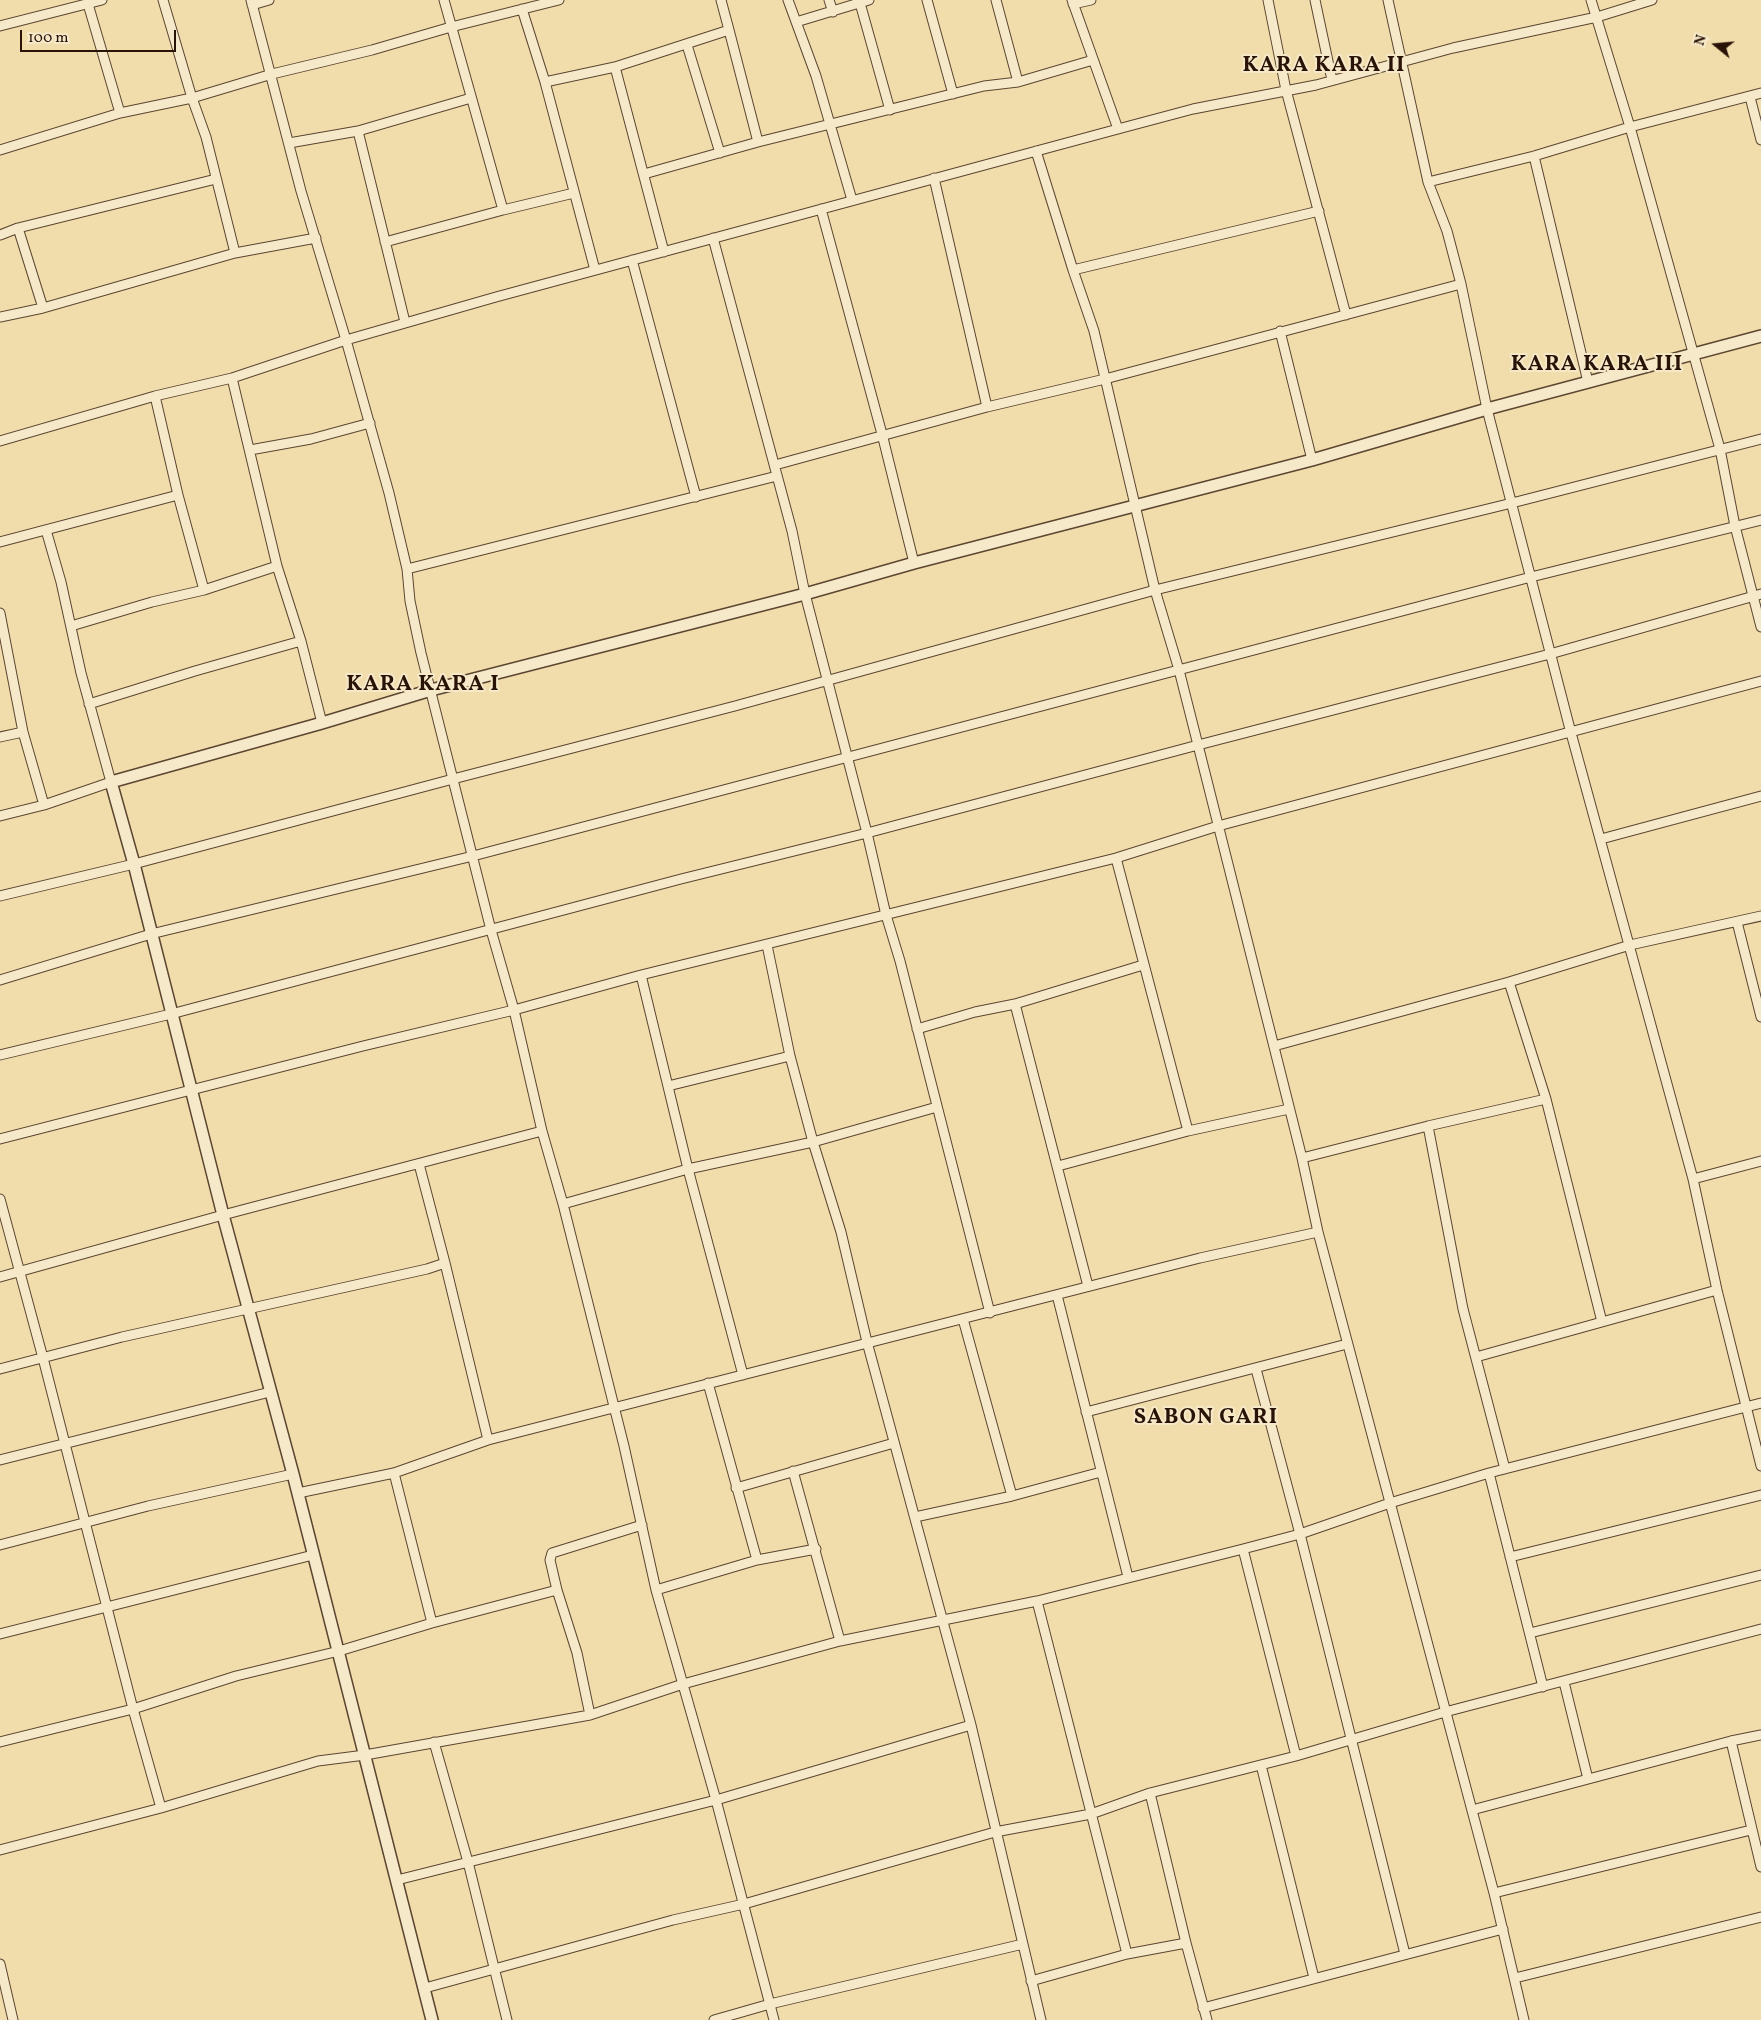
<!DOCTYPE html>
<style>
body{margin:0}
#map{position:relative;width:1761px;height:2020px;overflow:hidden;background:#f1ddac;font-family:Vollkorn,serif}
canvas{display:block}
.north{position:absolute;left:1691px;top:20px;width:50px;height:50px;-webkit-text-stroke:4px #f6e9c9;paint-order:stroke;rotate:287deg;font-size:14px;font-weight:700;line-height:20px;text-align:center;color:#291206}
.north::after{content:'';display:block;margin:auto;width:18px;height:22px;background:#291206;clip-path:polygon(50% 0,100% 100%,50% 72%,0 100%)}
.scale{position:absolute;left:20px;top:30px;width:156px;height:22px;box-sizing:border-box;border:2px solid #291206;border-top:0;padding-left:6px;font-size:15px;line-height:18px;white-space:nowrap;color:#291206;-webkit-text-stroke:4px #f6e9c9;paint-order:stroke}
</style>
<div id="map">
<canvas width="1761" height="2020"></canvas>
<div class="north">N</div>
<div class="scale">100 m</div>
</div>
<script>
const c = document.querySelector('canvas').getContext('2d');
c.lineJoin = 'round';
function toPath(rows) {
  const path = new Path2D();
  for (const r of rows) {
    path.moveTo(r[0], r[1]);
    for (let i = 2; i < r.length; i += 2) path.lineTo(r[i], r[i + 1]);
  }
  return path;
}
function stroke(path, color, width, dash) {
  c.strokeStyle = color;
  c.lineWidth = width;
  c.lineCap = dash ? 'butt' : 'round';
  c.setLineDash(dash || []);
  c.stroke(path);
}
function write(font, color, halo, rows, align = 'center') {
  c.font = font + ' Vollkorn,serif';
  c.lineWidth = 4;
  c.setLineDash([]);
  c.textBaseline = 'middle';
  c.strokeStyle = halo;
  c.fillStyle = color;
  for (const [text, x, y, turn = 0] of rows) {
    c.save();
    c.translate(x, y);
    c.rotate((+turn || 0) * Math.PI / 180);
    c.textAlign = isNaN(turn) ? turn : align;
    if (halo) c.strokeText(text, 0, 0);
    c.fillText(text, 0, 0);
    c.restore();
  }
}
const minor = toPath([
 [163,0,192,98,206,137,235,253],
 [251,0,301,191,346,340,389,493,407,569,410,601,421,653,491,930,514,1010,542,1131,563,1204,624,1446,656,1590,716,1800,774,2020],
 [444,0,503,210],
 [788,0,816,76,852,200],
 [829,0,833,12],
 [927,0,953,94],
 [996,0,1018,82],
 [1072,0,1118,129],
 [1268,0,1286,90,1346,315],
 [1315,0,1332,80],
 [1388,0,1428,182,1447,231,1461,284,1487,409,1571,733,1693,1179,1717,1290,1761,1466],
 [1591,0,1630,127,1720,449,1735,526,1761,627],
 [860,3,890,110],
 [88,4,120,113],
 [1073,4,1091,0],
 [252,5,269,0],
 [522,9,545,82,595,270],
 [796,22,869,0],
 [0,26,102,0],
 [729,30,758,142],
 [687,45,720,153],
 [615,67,664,252],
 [545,82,615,67,729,30,721,0],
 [1750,97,1761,140],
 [358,131,405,322],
 [289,143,358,131,471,98],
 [0,150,120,113,192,98,272,74,372,50,451,27,559,0],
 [1036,151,1073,270,1094,331,1155,590,1179,670,1198,745,1302,1158,1318,1232,1494,1893,1524,2020],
 [1534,156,1588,382],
 [644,174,758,142,984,86,1018,82,1093,60],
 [934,178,987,407],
 [1428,182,1534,156,1630,127,1761,93],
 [821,209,882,434,914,563],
 [18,228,43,308],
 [0,235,18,228,216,179],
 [713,238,792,531,805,594,867,833,886,915,900,961,990,1313],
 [385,242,503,210,574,193],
 [632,260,696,497],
 [1073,270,1319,211],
 [0,317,43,308,235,253,316,238],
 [1280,331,1312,460],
 [232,378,277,566,301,641,322,723],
 [155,396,178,495,204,590],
 [0,441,155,396,232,378,346,340,496,297,1118,129,1193,109,1316,85,1453,48,1597,17,1652,0],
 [250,450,311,439,370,423],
 [775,465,987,407,1105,379,1461,284],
 [0,542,178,495],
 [407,569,777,476],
 [0,613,23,732,44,805],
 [71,626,152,602,204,590,277,566],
 [89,704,195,671,301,641],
 [0,737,23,732],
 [0,816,44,805,111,782,81,673,61,582,46,530],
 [1601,839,1761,796],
 [1116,858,1188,1131],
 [0,896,134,864,453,779,735,706,1155,590,1512,503,1761,439],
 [1737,922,1761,1017],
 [767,945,790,1056,813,1142,841,1232,867,1342,971,1725,1041,2020],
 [641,975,688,1169,743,1375],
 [0,980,151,934,473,856,1531,577,1761,520],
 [1509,982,1546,1099,1602,1322],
 [1015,1004,1088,1286],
 [917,1029,975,1012,1015,1004,1143,965],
 [1274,1046,1509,982,1630,945,1761,916],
 [0,1055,171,1014,681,879,867,833,1198,745,1550,654,1761,594],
 [668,1086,790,1056],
 [1428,1126,1463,1309,1505,1469],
 [0,1139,363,1046,514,1010,641,975,1116,858,1218,826,1761,681],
 [1302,1158,1428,1126,1546,1099],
 [419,1164,445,1263,488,1440],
 [1058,1166,1188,1131,1289,1109],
 [1693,1179,1761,1161],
 [0,1199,43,1358,133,1709,161,1808],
 [563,1204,688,1169,813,1142,937,1107],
 [0,1277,223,1215,542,1131],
 [1057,1295,1128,1577],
 [963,1319,1012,1496],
 [1476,1357,1717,1290],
 [0,1369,122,1337,427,1269,445,1263],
 [1256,1369,1300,1534,1405,1954],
 [708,1383,757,1560],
 [1086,1412,1347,1344],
 [0,1460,270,1392],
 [793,1471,840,1641],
 [394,1473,432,1623],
 [1489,1473,1543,1687],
 [736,1488,894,1443],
 [298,1493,394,1473,488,1440,1200,1258,1318,1232],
 [915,1517,1012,1496,1101,1472],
 [0,1545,148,1506,293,1474],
 [1243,1549,1296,1756],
 [1510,1557,1761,1495],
 [656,1590,757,1560,816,1549],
 [1037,1601,1127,1954],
 [1530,1633,1761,1575],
 [0,1634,313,1555],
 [1564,1682,1588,1779],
 [590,1715,577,1653,557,1590,550,1560,552,1553,642,1525],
 [1731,1741,1761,1867],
 [0,1742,133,1709,236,1676,339,1651,432,1623,557,1590],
 [434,1742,468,1862,507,2020],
 [1261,1765,1314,1978],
 [1150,1793,1186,1943,1207,2020],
 [1472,1810,1731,1741,1761,1735],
 [0,1850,161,1808,318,1761,365,1755,590,1715,683,1684,840,1641,1037,1601,1243,1549,1300,1534,1390,1503,1489,1473,1761,1403],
 [397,1880,716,1800,971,1725],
 [1494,1893,1751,1830],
 [0,1964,13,2020],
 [1515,1978,1761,1917],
 [1031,1981,1127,1954,1186,1943],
 [425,1988,673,1920,744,1904,995,1832,1091,1814,1150,1793,1296,1756,1445,1712,1761,1629],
 [1203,2008,1503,1929],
 [714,2020,770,2004,1023,1944]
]);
const tertiary = toPath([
 [432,2020,293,1474,223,1215,134,864,111,782,322,723,431,690,805,594,914,563,1312,460,1487,409,1761,336]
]);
const districtNames = [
 ["KARA KARA II",1324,67],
 ["KARA KARA III",1597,366],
 ["KARA KARA I",423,686],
 ["SABON GARI",1206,1419]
];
stroke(minor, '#5b4530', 11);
stroke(tertiary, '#5b4530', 14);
stroke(minor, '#f6e9c9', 9);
stroke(tertiary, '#f6e9c9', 11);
c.letterSpacing = '1px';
write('bold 22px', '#291206', '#f6e9c9', districtNames);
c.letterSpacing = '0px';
</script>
